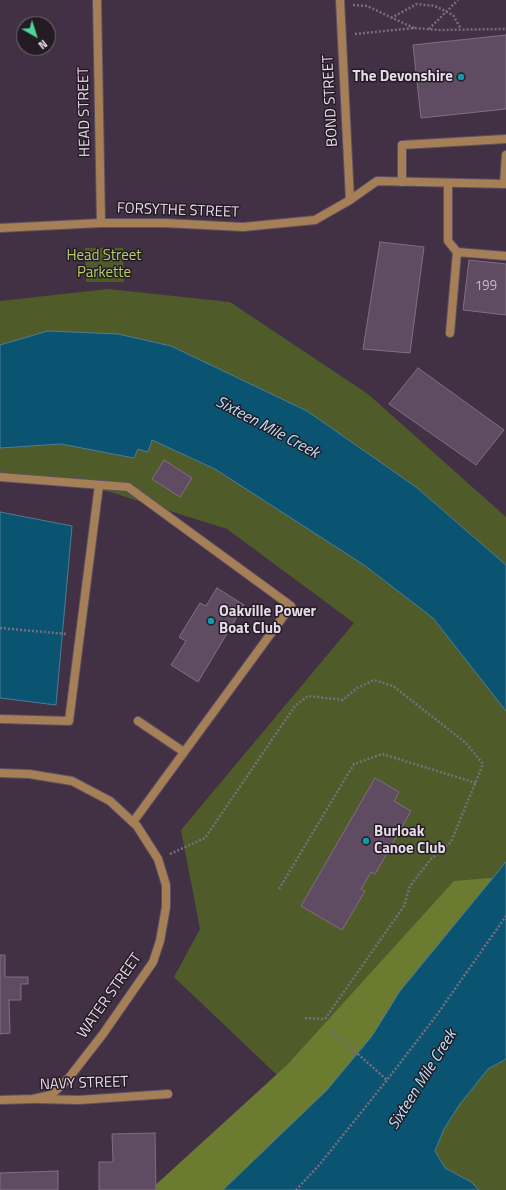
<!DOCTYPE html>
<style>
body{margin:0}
#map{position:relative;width:506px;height:1190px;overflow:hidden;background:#423045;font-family:"Titillium Web",sans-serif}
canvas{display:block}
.north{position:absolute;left:16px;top:16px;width:40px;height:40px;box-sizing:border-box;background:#241b25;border:1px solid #726873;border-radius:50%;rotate:141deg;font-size:11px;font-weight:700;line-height:16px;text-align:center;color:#e6dbe8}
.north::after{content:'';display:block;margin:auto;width:14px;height:18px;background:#50d398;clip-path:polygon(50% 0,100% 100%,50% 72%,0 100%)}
</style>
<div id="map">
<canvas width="506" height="1190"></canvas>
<div class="north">N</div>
</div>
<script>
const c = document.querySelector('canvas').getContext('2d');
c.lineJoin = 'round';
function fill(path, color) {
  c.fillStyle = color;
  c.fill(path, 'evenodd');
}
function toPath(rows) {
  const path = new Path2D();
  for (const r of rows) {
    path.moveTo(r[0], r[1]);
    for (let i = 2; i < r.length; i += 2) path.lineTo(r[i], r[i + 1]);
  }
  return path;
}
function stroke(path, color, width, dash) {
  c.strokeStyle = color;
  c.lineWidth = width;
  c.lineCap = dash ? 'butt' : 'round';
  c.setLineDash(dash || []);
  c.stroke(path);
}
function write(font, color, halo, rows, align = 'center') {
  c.font = font + ' "Titillium Web",sans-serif';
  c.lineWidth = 3;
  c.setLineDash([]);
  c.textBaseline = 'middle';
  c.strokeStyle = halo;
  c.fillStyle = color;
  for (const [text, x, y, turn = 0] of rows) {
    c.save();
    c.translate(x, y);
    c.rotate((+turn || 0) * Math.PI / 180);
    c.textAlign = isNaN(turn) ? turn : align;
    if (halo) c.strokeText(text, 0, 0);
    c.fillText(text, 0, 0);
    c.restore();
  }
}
const green = toPath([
 [85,248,123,248,124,282,86,282],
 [108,289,230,302,368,394,506,517,506,1190,173,1190,279,1077,174,977,200,929,181,830,354,623,227,529,110,492,0,473,0,301]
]);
const forest = toPath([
 [503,877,249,1190,150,1190,287,1065,454,881]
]);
const water = toPath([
 [48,331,118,334,171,346,307,411,416,487,506,565,506,711,433,618,364,565,215,469,152,440,148,452,138,449,134,458,61,444,0,448,0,345,48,331],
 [0,512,72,526,56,705,0,698,0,512],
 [506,862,506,1059,488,1069,460,1104,444,1129,435,1151,445,1168,471,1182,479,1190,223,1190,327,1090,372,1036,400,991,506,862]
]);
const building = toPath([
 [506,35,506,109,421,118,413,45,506,35],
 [380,242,424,247,410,353,363,349,380,242],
 [469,260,506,264,506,315,463,310,469,260],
 [418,368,504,430,476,465,389,404,418,368],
 [164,460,192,478,180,497,152,479,164,460],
 [217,588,244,605,198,682,171,665,186,641,179,637,200,603,206,606,217,588],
 [375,778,399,792,394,801,411,811,375,874,371,872,361,889,365,891,342,930,301,906,375,778],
 [0,955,5,955,5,977,28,977,28,984,21,984,21,1000,9,1000,10,1033,0,1034,0,955],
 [155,1133,156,1190,99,1190,99,1162,113,1162,112,1134,155,1133],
 [58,1171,58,1190,0,1190,0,1173,58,1171]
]);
const path = toPath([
 [353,5,367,6,414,28],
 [391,18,417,4,435,6,453,15,461,29],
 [429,29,458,0],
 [355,34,414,28,439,30,506,29],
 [0,628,67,634],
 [170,854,205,838,295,706,308,696,343,700,357,688,374,680,393,686,466,743,483,764,451,842,431,859,410,886,404,906,325,1019,303,1018],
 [279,889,354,764,382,754,476,783],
 [331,1030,387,1080],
 [296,1190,320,1164,387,1080,436,1016,506,916]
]);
const service = toPath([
 [402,182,402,145,506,139],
 [448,183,448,241,457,252,450,333],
 [504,184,506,155],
 [457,252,506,256],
 [0,477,128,487,291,606,133,822],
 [0,719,69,721,99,485],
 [138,721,184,752]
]);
const minor = toPath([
 [97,0,101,223],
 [340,0,350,200],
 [0,228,101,223,165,223,243,227,315,220,350,200,377,181,506,184],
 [37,1099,79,1100,168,1094]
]);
const tertiary = toPath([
 [0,773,29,774,72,781,110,801,137,826,158,859,166,885,166,907,160,941,153,962,103,1034,68,1079,51,1095,33,1099,0,1100]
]);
const markers = [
 [461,77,4,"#0f9aa8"],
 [211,621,4,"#0f9aa8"],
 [366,841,4,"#0f9aa8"]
];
const numberNames = [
 ["199",486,287]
];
const poiNames = [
 ["The Devonshire",453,77,"right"],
 ["Oakville Power",219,612],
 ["Boat Club",219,629],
 ["Burloak",374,832],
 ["Canoe Club",374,849]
];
const streetNames = [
 ["BOND STREET",331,101,-93],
 ["HEAD STREET",85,112,-91],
 ["FORSYTHE STREET",178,211,2],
 ["WATER STREET",110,996,-55],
 ["NAVY STREET",84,1084,-2]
];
const parkNames = [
 ["Head Street",104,256],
 ["Parkette",104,273]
];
const waterNames = [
 ["Sixteen Mile Creek",267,428,28],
 ["Sixteen Mile Creek",423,1080,-58]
];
fill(green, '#4f5b29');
fill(forest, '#6b7c31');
fill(water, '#0a5472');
stroke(water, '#4c7c95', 1);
fill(building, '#604c62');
stroke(building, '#836d85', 1);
stroke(service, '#604f62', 10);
stroke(minor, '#604f62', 10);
stroke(tertiary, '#604f62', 10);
stroke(path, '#7b6c7e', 2.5, [2, 2]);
stroke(service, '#a58057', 8);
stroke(minor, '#a58057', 8);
stroke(tertiary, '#a58057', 8);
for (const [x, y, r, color] of markers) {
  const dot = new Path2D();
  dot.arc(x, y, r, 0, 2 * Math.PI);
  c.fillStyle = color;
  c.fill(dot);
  stroke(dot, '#241b25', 1.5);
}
write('13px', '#c4b7c6', null, numberNames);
write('bold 15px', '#e6dbe8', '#241b25', poiNames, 'left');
write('15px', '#e6dbe8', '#241b25', streetNames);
write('15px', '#b5ce67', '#241b25', parkNames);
write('italic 16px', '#bbe4fb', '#241b25', waterNames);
</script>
